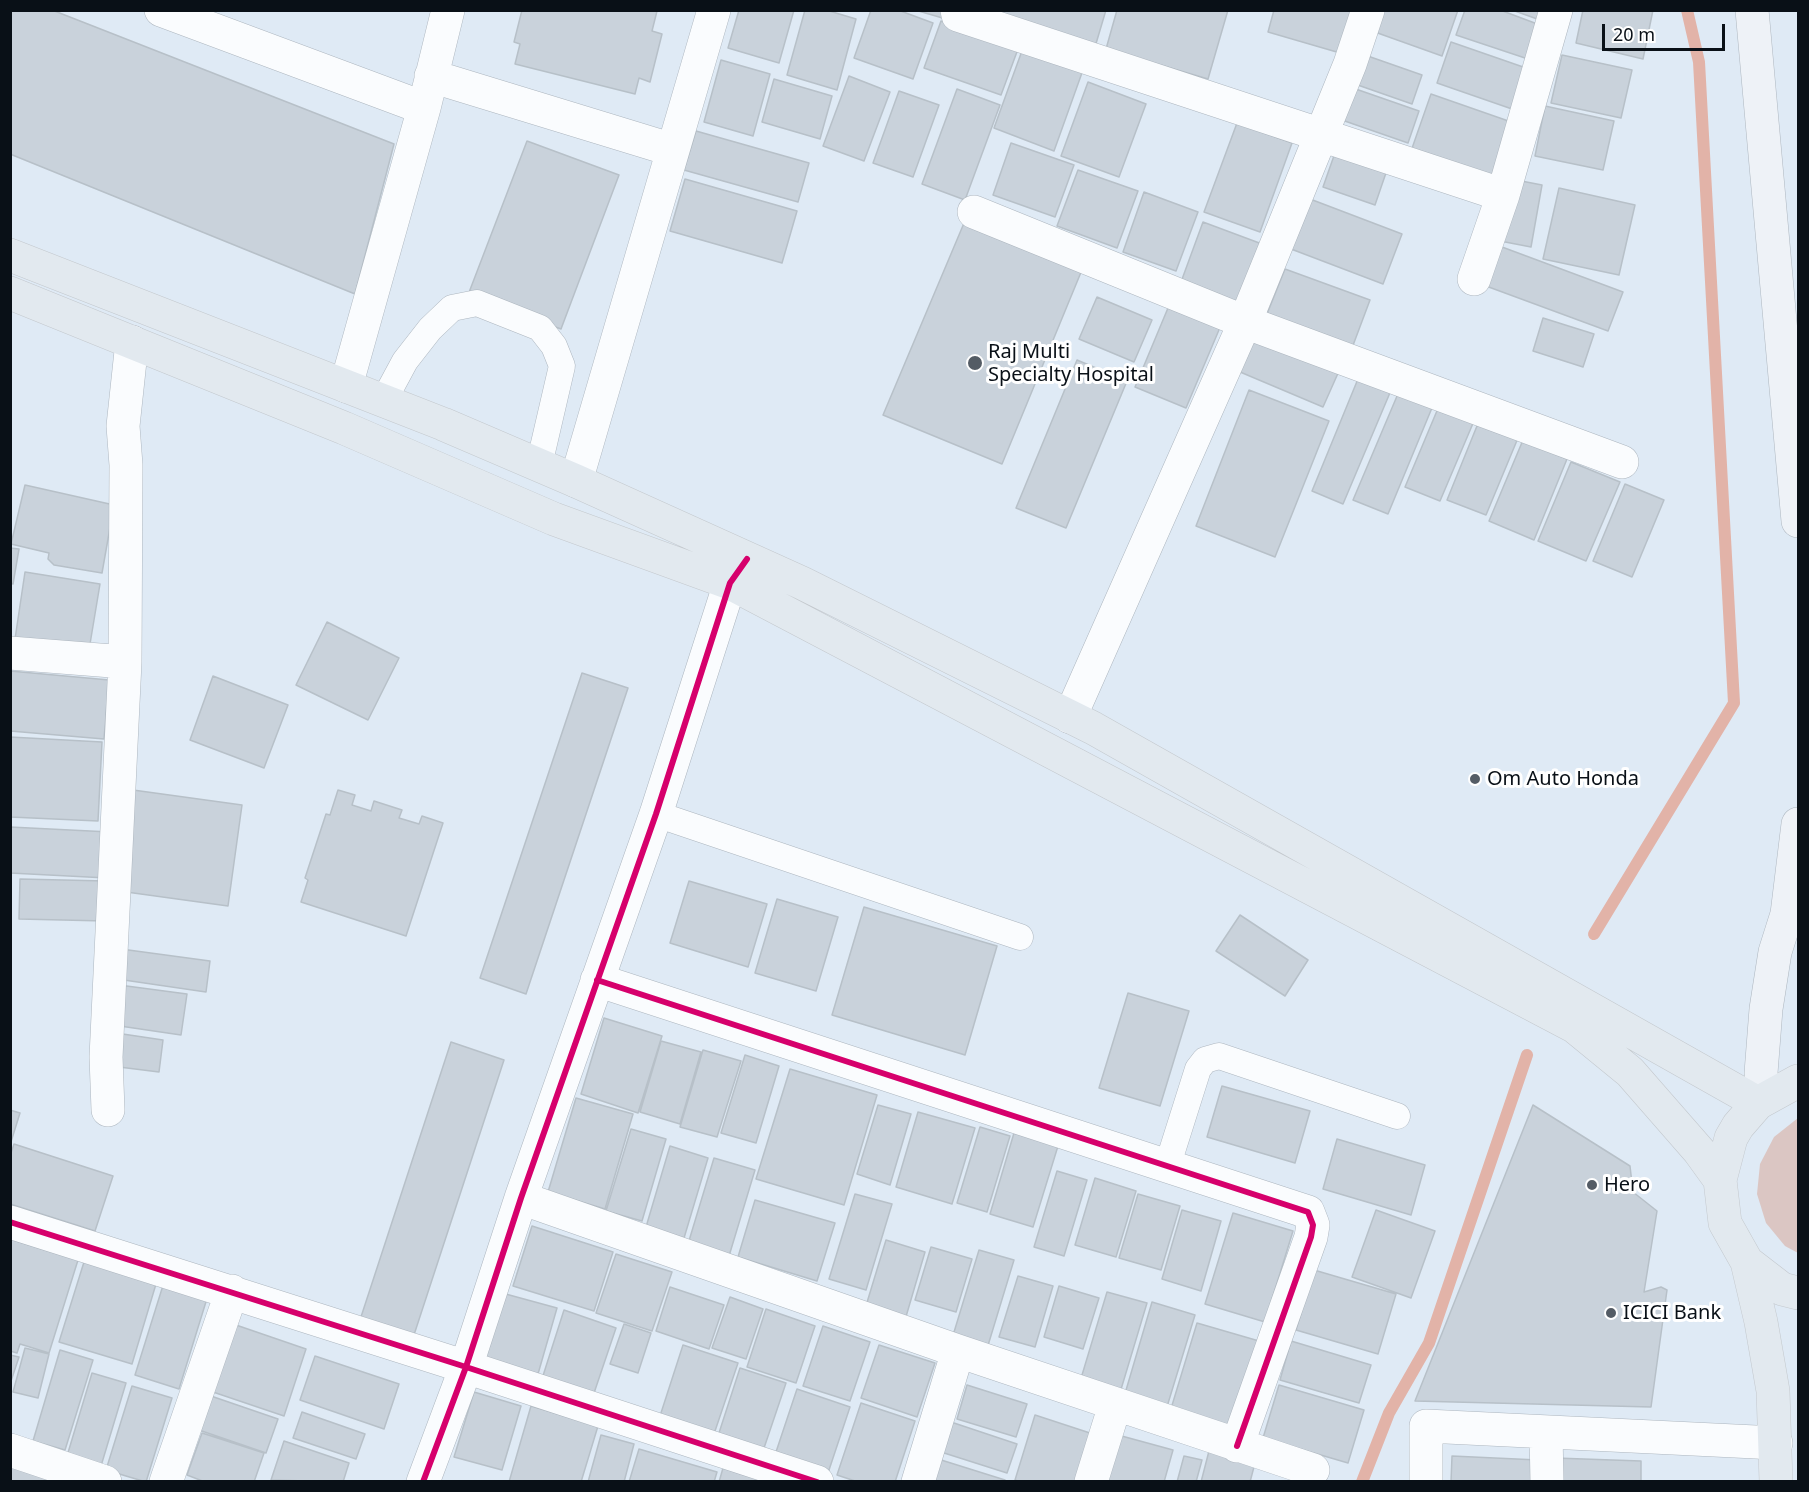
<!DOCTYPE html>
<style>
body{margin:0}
#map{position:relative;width:1809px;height:1492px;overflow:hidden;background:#dfeaf5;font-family:"Noto Sans",sans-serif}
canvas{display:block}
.frame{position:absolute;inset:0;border:12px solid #091017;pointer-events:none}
.scale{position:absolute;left:1602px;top:24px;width:123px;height:27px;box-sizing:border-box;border:3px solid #091017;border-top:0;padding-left:8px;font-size:18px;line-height:21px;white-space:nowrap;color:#091017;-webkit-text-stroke:4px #fff;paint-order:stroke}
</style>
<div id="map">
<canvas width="1809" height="1492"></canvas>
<div class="frame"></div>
<div class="scale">20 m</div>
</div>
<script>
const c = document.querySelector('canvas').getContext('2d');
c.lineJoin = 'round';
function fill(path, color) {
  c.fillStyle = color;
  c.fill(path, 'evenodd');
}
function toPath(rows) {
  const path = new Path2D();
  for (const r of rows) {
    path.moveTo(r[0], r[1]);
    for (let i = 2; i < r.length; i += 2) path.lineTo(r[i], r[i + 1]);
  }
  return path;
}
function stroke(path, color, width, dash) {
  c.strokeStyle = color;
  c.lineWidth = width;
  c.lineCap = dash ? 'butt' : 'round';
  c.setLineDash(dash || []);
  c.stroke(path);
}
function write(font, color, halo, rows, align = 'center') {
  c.font = font + ' "Noto Sans",sans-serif';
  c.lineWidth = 6;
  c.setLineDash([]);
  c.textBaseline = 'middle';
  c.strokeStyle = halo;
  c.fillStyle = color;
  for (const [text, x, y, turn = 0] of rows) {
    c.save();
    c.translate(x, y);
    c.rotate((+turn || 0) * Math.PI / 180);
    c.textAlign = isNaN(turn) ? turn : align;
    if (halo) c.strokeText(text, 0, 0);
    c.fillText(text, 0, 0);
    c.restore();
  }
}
const green = toPath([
 [1798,1118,1798,1253,1785,1246,1766,1223,1757,1194,1760,1164,1774,1137]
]);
const stream = toPath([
 [1594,934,1734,703,1699,62,1687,10],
 [1362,1482,1389,1413,1429,1343,1527,1055]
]);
const building = toPath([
 [10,10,52,10,394,144,355,294,10,154,10,10],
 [522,10,657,11,652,31,662,34,650,82,639,78,635,94,515,64,520,44,514,42,522,10],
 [739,10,794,10,779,63,728,48,739,10],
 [805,10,826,10,856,19,837,90,787,75,805,10],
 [871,10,898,10,933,23,913,79,854,58,871,10],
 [915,10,948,10,946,19,915,10],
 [967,10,1106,10,1095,47,967,10],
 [1117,10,1228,10,1208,79,1106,49,1117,10],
 [1274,10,1360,10,1347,55,1268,32,1274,10],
 [1379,10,1458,10,1442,56,1372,31,1379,10],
 [1465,10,1500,10,1540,25,1528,59,1456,35,1465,10],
 [1512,10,1543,10,1540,20,1512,10],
 [1583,10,1653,10,1643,59,1576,43,1583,10],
 [941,21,1018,49,1001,95,924,68,941,21],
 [1451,42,1526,68,1512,109,1437,83,1451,42],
 [1023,48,1083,70,1054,151,994,128,1023,48],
 [1362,54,1422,75,1412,104,1352,83,1362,54],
 [1562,55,1632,70,1621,118,1551,103,1562,55],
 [721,60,770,74,753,136,704,122,721,60],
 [849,76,890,92,864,161,823,146,849,76],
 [774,79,832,96,820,139,762,122,774,79],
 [1088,82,1146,104,1119,177,1061,156,1088,82],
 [1350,87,1419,111,1408,143,1339,119,1350,87],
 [957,89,1000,105,965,200,922,184,957,89],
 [899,91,939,105,913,177,873,163,899,91],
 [1431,94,1517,124,1496,184,1410,154,1431,94],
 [1545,106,1614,121,1603,170,1535,156,1545,106],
 [1237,123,1292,143,1260,232,1204,212,1237,123],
 [696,131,809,163,798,202,684,170,696,131],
 [527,141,619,175,561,329,468,295,527,141],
 [1011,143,1074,165,1055,217,993,195,1011,143],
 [1336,150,1388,167,1375,205,1323,187,1336,150],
 [1078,170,1138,191,1117,248,1057,226,1078,170],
 [685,179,797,211,782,263,670,231,685,179],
 [1511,179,1542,185,1531,247,1500,241,1511,179],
 [1559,188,1635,205,1619,275,1543,259,1559,188],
 [1144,192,1198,212,1176,271,1123,252,1144,192],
 [1310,199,1402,234,1383,284,1291,249,1310,199],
 [967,216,1084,265,1002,464,883,415,967,216],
 [1203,222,1262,244,1239,304,1181,282,1203,222],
 [1502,247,1623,292,1608,331,1486,286,1502,247],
 [1285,269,1370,300,1349,356,1263,324,1285,269],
 [1173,296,1224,318,1186,408,1135,387,1173,296],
 [1097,297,1152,320,1134,362,1079,339,1097,297],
 [1543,318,1594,334,1583,367,1533,351,1543,318],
 [1248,334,1339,371,1323,407,1233,369,1248,334],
 [1077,360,1127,381,1066,528,1016,508,1077,360],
 [1360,374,1392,388,1343,504,1312,491,1360,374],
 [1400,389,1434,403,1388,514,1353,500,1400,389],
 [1249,390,1329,421,1275,557,1196,526,1249,390],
 [1439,406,1474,421,1440,501,1405,487,1439,406],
 [1479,421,1518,438,1486,515,1447,500,1479,421],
 [1523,440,1567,459,1534,540,1489,521,1523,440],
 [1571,462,1620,482,1586,561,1538,541,1571,462],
 [1625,484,1664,500,1632,577,1593,561,1625,484],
 [25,485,114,505,102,573,54,565,48,559,49,553,11,544,25,485],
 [10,548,19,549,13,584,10,583,10,548],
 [25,572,100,584,89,650,15,639,25,572],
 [327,622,399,658,368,720,296,685,327,622],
 [10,671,109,680,104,739,10,731,10,671],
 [582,673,628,688,526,994,480,978,582,673],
 [213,676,288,705,264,768,190,740,213,676],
 [10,737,102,742,98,821,10,817,10,737],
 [133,790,242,805,228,906,119,891,133,790],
 [338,790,355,795,352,805,371,811,374,801,402,810,399,818,419,824,422,816,443,823,406,936,301,902,308,880,305,878,326,814,330,815,338,790],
 [10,827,110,832,107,878,10,873,10,827],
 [20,879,106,881,105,921,19,919,20,879],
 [689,881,767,904,748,967,670,943,689,881],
 [777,899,838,917,816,991,755,973,777,899],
 [864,907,997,946,965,1055,832,1015,864,907],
 [1240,915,1308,960,1285,996,1216,951,1240,915],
 [121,949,210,961,206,992,117,979,121,949],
 [119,985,187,994,181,1035,113,1025,119,985],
 [1128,993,1189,1011,1160,1106,1099,1088,1128,993],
 [604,1018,662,1036,638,1113,581,1094,604,1018],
 [116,1033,163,1040,159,1072,111,1066,116,1033],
 [661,1041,701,1052,680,1124,640,1112,661,1041],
 [451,1042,504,1060,411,1344,358,1326,451,1042],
 [703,1050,741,1061,717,1137,680,1127,703,1050],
 [745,1055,779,1066,756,1143,721,1133,745,1055],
 [790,1069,877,1095,844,1205,756,1179,790,1069],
 [1222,1086,1310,1111,1295,1163,1207,1137,1222,1086],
 [576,1098,633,1114,605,1209,548,1192,576,1098],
 [878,1105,911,1114,890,1185,857,1174,878,1105],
 [1533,1105,1630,1166,1633,1192,1657,1211,1644,1292,1661,1287,1667,1290,1651,1407,1415,1401,1533,1105],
 [10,1110,20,1113,10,1145,10,1110],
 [918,1112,975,1128,952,1204,896,1187,918,1112],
 [980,1127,1010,1136,987,1212,957,1203,980,1127],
 [631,1129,666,1139,642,1221,606,1211,631,1129],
 [1014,1133,1058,1146,1033,1227,990,1214,1014,1133],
 [1337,1139,1425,1165,1411,1215,1323,1189,1337,1139],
 [14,1144,113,1176,95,1231,10,1204,10,1156,14,1144],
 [670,1146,708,1158,684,1238,646,1227,670,1146],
 [714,1158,755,1170,726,1266,685,1254,714,1158],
 [1057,1171,1087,1180,1064,1256,1034,1247,1057,1171],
 [1095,1178,1136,1191,1116,1257,1075,1245,1095,1178],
 [855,1194,892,1204,866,1290,829,1279,855,1194],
 [1138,1194,1180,1206,1161,1270,1119,1258,1138,1194],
 [755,1200,835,1223,817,1281,738,1257,755,1200],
 [1182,1210,1221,1221,1201,1291,1162,1279,1182,1210],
 [1376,1210,1435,1231,1411,1298,1352,1277,1376,1210],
 [1233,1213,1293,1231,1265,1322,1205,1304,1233,1213],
 [532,1226,613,1252,594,1311,513,1286,532,1226],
 [10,1239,78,1260,49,1353,20,1344,17,1353,10,1351,10,1239],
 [886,1240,925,1252,905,1320,865,1309,886,1240],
 [931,1247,972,1259,956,1312,915,1300,931,1247],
 [979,1250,1014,1260,986,1352,951,1342,979,1250],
 [616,1254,672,1272,652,1331,596,1313,616,1254],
 [84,1262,156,1284,132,1364,59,1342,84,1262],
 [1314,1270,1396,1294,1378,1354,1296,1330,1314,1270],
 [1018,1276,1053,1286,1035,1347,999,1337,1018,1276],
 [165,1279,209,1292,179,1389,135,1375,165,1279],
 [1059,1286,1099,1298,1083,1349,1044,1337,1059,1286],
 [670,1287,724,1305,709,1349,656,1331,670,1287],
 [1107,1292,1147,1303,1119,1396,1079,1385,1107,1292],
 [502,1293,557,1308,538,1374,483,1358,502,1293],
 [730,1297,763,1309,746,1359,712,1348,730,1297],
 [1152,1302,1195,1315,1166,1410,1124,1397,1152,1302],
 [766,1309,815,1326,796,1383,747,1367,766,1309],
 [564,1310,616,1328,592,1399,541,1382,564,1310],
 [1197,1323,1259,1341,1233,1431,1170,1412,1197,1323],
 [624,1324,651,1333,638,1373,610,1364,624,1324],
 [236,1325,306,1349,284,1416,213,1392,236,1325],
 [823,1326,870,1342,850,1401,803,1386,823,1326],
 [1291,1341,1371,1365,1359,1403,1280,1380,1291,1341],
 [683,1345,738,1363,714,1434,660,1416,683,1345],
 [879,1345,935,1363,917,1417,861,1398,879,1345],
 [25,1348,49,1354,38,1398,13,1392,25,1348],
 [60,1350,93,1360,65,1450,33,1441,60,1350],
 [10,1355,19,1357,10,1384,10,1355],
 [315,1356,399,1384,384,1429,300,1400,315,1356],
 [740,1368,786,1383,763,1451,718,1436,740,1368],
 [92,1373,126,1383,101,1466,67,1456,92,1373],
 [967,1385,1027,1404,1016,1437,957,1419,967,1385],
 [1279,1385,1364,1410,1348,1463,1263,1438,1279,1385],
 [132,1386,172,1398,146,1482,106,1470,132,1386],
 [797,1389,850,1407,828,1473,775,1455,797,1389],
 [474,1392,521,1406,502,1470,454,1457,474,1392],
 [208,1395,278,1419,266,1453,196,1429,208,1395],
 [861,1403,915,1421,895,1482,858,1482,837,1475,861,1403],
 [531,1406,598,1426,581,1482,509,1482,531,1406],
 [302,1412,365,1434,356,1459,293,1438,302,1412],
 [1035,1415,1093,1434,1078,1482,1021,1482,1015,1480,1035,1415],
 [951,1422,1017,1444,1007,1473,941,1452,951,1422],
 [202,1433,264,1453,254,1482,205,1482,187,1475,202,1433],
 [601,1435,634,1444,624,1482,588,1482,601,1435],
 [1118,1435,1173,1450,1164,1482,1105,1482,1118,1435],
 [284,1441,349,1463,343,1482,271,1480,284,1441],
 [639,1449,717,1472,714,1482,629,1482,639,1449],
 [1209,1451,1255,1463,1250,1482,1201,1482,1209,1451],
 [1184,1456,1202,1460,1196,1482,1177,1482,1184,1456],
 [1452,1456,1538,1460,1537,1482,1451,1482,1452,1456],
 [1555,1458,1641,1461,1641,1482,1554,1482,1555,1458],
 [938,1459,1005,1480,1005,1482,931,1482,938,1459],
 [10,1463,64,1482,10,1482,10,1463],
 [723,1468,767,1482,719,1482,723,1468]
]);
const service = toPath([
 [384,400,405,361,430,329,452,308,477,303,540,328,554,346,562,366,539,465],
 [656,814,1020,937],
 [1167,1167,1198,1069,1205,1060,1219,1056,1397,1116]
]);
const minor = toPath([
 [161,10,424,108],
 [957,10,958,15,1503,195],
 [431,76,673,150],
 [974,212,1245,322,1622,462],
 [1474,279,1503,195,1556,10],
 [346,386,424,108,448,10],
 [576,481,714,10],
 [10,653,125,662],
 [1070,717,1245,322,1350,64,1368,10],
 [597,980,1308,1212,1313,1225,1311,1237,1237,1446],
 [108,1110,106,1057,125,662,126,465,123,426,132,342],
 [521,1198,958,1351,1313,1470],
 [10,1222,466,1367,817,1482],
 [1546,1432,1547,1482],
 [10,1450,105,1482],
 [166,1482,232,1291],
 [423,1482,466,1367,521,1198,656,814,730,583,746,561],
 [918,1482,958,1351],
 [1091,1482,1115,1405],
 [1426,1482,1426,1426,1776,1443]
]);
const secondary = toPath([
 [1752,10,1798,521],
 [1764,1099,1761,1073,1766,1009,1775,952,1787,914,1798,824]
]);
const primary = toPath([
 [10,255,443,424,576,481,802,583,1093,728,1758,1103],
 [10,293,344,428,554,519,730,583,1575,1027,1630,1072,1699,1151,1720,1180],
 [1798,1081,1758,1103,1738,1126,1731,1138,1720,1180,1725,1223,1747,1262,1782,1289,1798,1293],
 [1747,1262,1761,1322,1773,1391,1776,1482]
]);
const cycleway = toPath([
 [597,980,1308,1212,1313,1225,1311,1237,1237,1446],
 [10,1222,466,1367,817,1482],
 [423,1482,466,1367,521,1198,656,814,730,583,747,559]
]);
const markers = [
 [975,363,8,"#545c65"],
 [1475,779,6,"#545c65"],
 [1592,1185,6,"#545c65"],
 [1611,1313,6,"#545c65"]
];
const poiNames = [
 ["Raj Multi",988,352],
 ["Specialty Hospital",988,375],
 ["Om Auto Honda",1487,779],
 ["Hero",1604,1185],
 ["ICICI Bank",1623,1313]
];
fill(green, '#dbc6c3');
stroke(stream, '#e2b3a8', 12);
fill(building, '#c9d2db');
stroke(building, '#b7c0c8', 1.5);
stroke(service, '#adb6bf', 27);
stroke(minor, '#adb6bf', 34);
stroke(secondary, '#adb6bf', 34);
stroke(primary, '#c3c8cd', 34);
stroke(service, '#fafcfe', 26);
stroke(minor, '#fafcfe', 33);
stroke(secondary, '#eef2f7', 33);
stroke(primary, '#e2e9ef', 33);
stroke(cycleway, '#d6006c', 6);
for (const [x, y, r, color] of markers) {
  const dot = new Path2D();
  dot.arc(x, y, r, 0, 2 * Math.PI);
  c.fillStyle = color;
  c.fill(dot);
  stroke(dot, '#fff', 2);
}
write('20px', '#091017', '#fff', poiNames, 'left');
</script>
